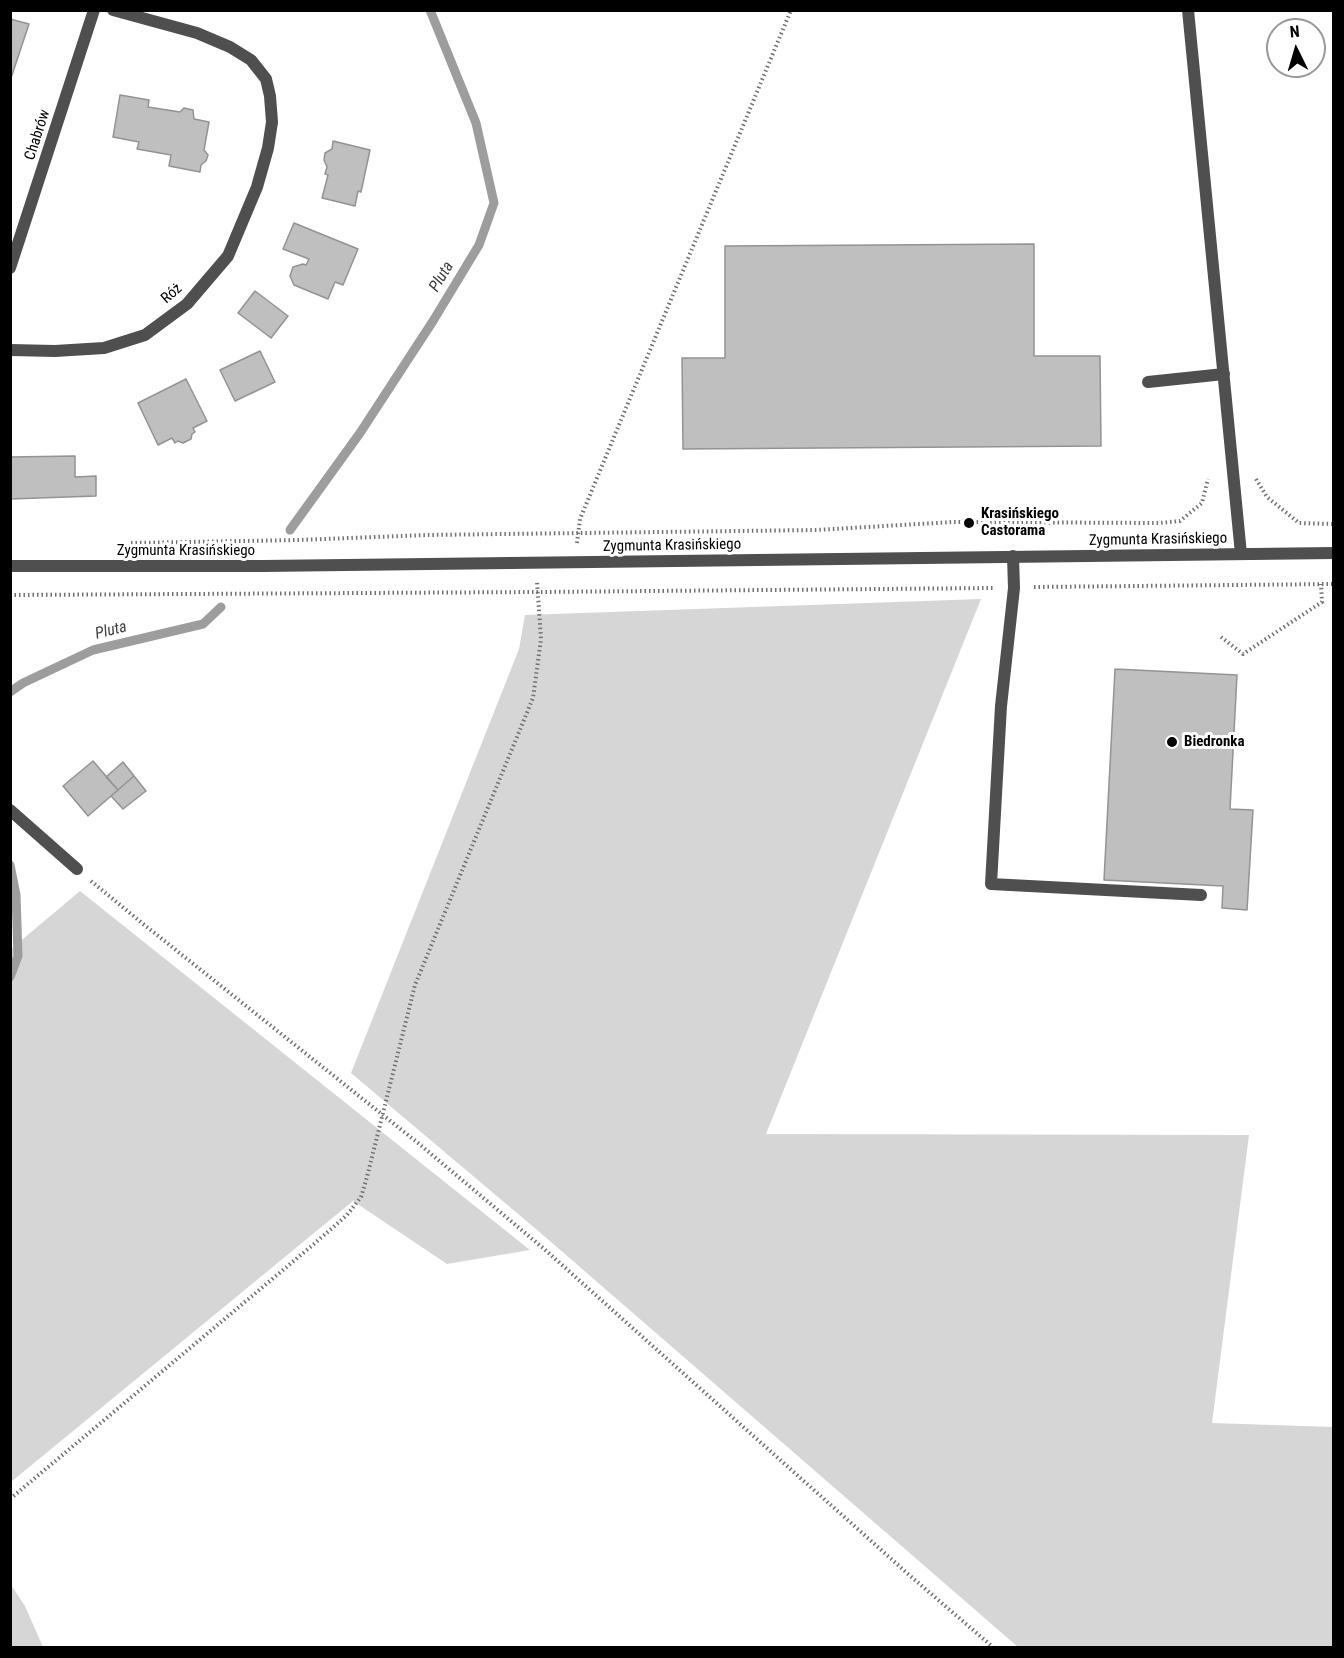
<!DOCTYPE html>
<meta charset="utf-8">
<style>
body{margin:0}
#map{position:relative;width:1344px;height:1658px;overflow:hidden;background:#fff;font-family:"Roboto Condensed",sans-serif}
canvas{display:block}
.frame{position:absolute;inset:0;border:12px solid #000;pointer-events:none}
.north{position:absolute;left:1266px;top:18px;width:60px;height:60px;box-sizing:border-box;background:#fff;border:2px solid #999;border-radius:50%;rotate:355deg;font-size:16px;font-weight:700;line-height:24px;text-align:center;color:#000}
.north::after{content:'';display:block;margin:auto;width:21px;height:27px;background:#000;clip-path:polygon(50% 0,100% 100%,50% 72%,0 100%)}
</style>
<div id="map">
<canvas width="1344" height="1658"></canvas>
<div class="frame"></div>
<div class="north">N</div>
</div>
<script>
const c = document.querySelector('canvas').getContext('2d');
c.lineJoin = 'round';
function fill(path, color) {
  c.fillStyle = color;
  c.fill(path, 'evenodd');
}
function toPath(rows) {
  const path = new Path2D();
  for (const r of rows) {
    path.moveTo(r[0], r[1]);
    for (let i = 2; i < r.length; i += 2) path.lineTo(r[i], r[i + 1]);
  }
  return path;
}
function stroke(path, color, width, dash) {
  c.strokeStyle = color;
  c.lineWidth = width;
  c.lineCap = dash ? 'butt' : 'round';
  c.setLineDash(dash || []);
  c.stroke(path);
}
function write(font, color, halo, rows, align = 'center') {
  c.font = font + ' "Roboto Condensed",sans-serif';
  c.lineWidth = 6;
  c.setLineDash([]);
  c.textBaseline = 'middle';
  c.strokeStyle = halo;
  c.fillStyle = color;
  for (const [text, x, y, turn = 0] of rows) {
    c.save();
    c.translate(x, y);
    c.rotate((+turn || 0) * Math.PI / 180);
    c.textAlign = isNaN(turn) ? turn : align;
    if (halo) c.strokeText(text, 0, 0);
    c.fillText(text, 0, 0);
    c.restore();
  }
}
const green = toPath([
 [981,599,766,1134,1249,1135,1212,1423,1333,1427,1333,1647,1018,1647,543,1235,351,1073,519,649,525,615],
 [80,891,530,1250,447,1264,353,1201,11,1482,11,949],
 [11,1585,25,1606,43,1647,11,1647]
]);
const stream = toPath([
 [290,530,360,433,433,321,479,245,494,203,476,123,430,10],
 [10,692,23,683,93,650,203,624,221,607],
 [10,865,16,895,18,956,10,977]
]);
const building = toPath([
 [10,19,29,24,10,81,10,19],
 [120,95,149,100,148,107,180,112,184,108,193,110,194,119,209,122,204,150,208,155,206,161,201,165,200,172,169,166,171,155,137,149,139,142,113,137,120,95],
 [333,141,370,150,361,192,358,191,355,206,322,198,328,175,325,174,327,167,324,160,325,153,332,149,333,141],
 [294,223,358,249,343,285,335,282,328,299,294,285,290,276,293,267,303,264,306,265,309,259,283,249,294,223],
 [1034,244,1034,356,1100,356,1101,446,683,449,682,358,725,358,725,246,1034,244],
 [255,291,288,316,271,338,238,313,255,291],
 [260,351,275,382,235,401,220,370,260,351],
 [186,379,207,421,193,428,195,432,192,434,191,439,183,443,178,441,175,443,172,438,158,445,138,403,186,379],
 [75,456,75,477,96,476,96,496,10,499,10,457,75,456],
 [1115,669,1237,675,1230,809,1253,810,1247,910,1222,908,1223,886,1104,880,1115,669],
 [93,761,118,790,88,816,63,786,93,761],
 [123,762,134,776,118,790,106,777,123,762],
 [134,776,146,791,123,809,111,796,134,776]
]);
const path = toPath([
 [1256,479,1267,497,1299,523,1334,524],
 [131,543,298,540,427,535,816,530,953,522,1159,523,1180,521,1202,503,1208,479],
 [577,543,580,519,791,10],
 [1034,587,1334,584],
 [10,595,538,592,994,588],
 [1221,637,1243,654,1322,602,1321,584],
 [91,881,142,923,418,1143,543,1248,908,1574,994,1648],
 [10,1499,314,1244,347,1215,361,1197,367,1177,415,985,533,698,541,639,537,581]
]);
const service = toPath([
 [1188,10,1241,554],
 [1148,382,1224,374],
 [1013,556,1014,588,1001,706,991,884,1201,895]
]);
const minor = toPath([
 [10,268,94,10],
 [10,350,55,351,104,348,145,335,187,304,228,256,257,187,268,148,272,122,270,96,266,79,251,60,230,47,197,33,113,10],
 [10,810,77,869]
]);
const tertiary = toPath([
 [10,566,263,566,1334,553]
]);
const markers = [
 [969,523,6,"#000"],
 [1172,742,6,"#000"]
];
const streetNames = [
 ["Chabrów",38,135,-72],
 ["Róż",172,294,-41],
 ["Zygmunta Krasińskiego",1158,540,-1],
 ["Zygmunta Krasińskiego",672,546,-1],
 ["Zygmunta Krasińskiego",186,551]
];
const poiNames = [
 ["Krasińskiego",981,514],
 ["Castorama",981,531],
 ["Biedronka",1184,742]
];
const waterNames = [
 ["Pluta",442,277,-59],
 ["Pluta",111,631,-14]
];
fill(green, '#d6d6d6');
stroke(stream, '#9d9d9d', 9);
fill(building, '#bfbfbf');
stroke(building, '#939393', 1.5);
stroke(path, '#717171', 4, [1.5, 3]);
stroke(service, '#4f4f4f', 12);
stroke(minor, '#4f4f4f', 12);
stroke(tertiary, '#4f4f4f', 12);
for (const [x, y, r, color] of markers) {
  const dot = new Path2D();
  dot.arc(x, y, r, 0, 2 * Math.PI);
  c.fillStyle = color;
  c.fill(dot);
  stroke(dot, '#fff', 2);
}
write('15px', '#000', '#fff', streetNames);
write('bold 15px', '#000', '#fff', poiNames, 'left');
write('italic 16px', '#3e3e3e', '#fff', waterNames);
</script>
